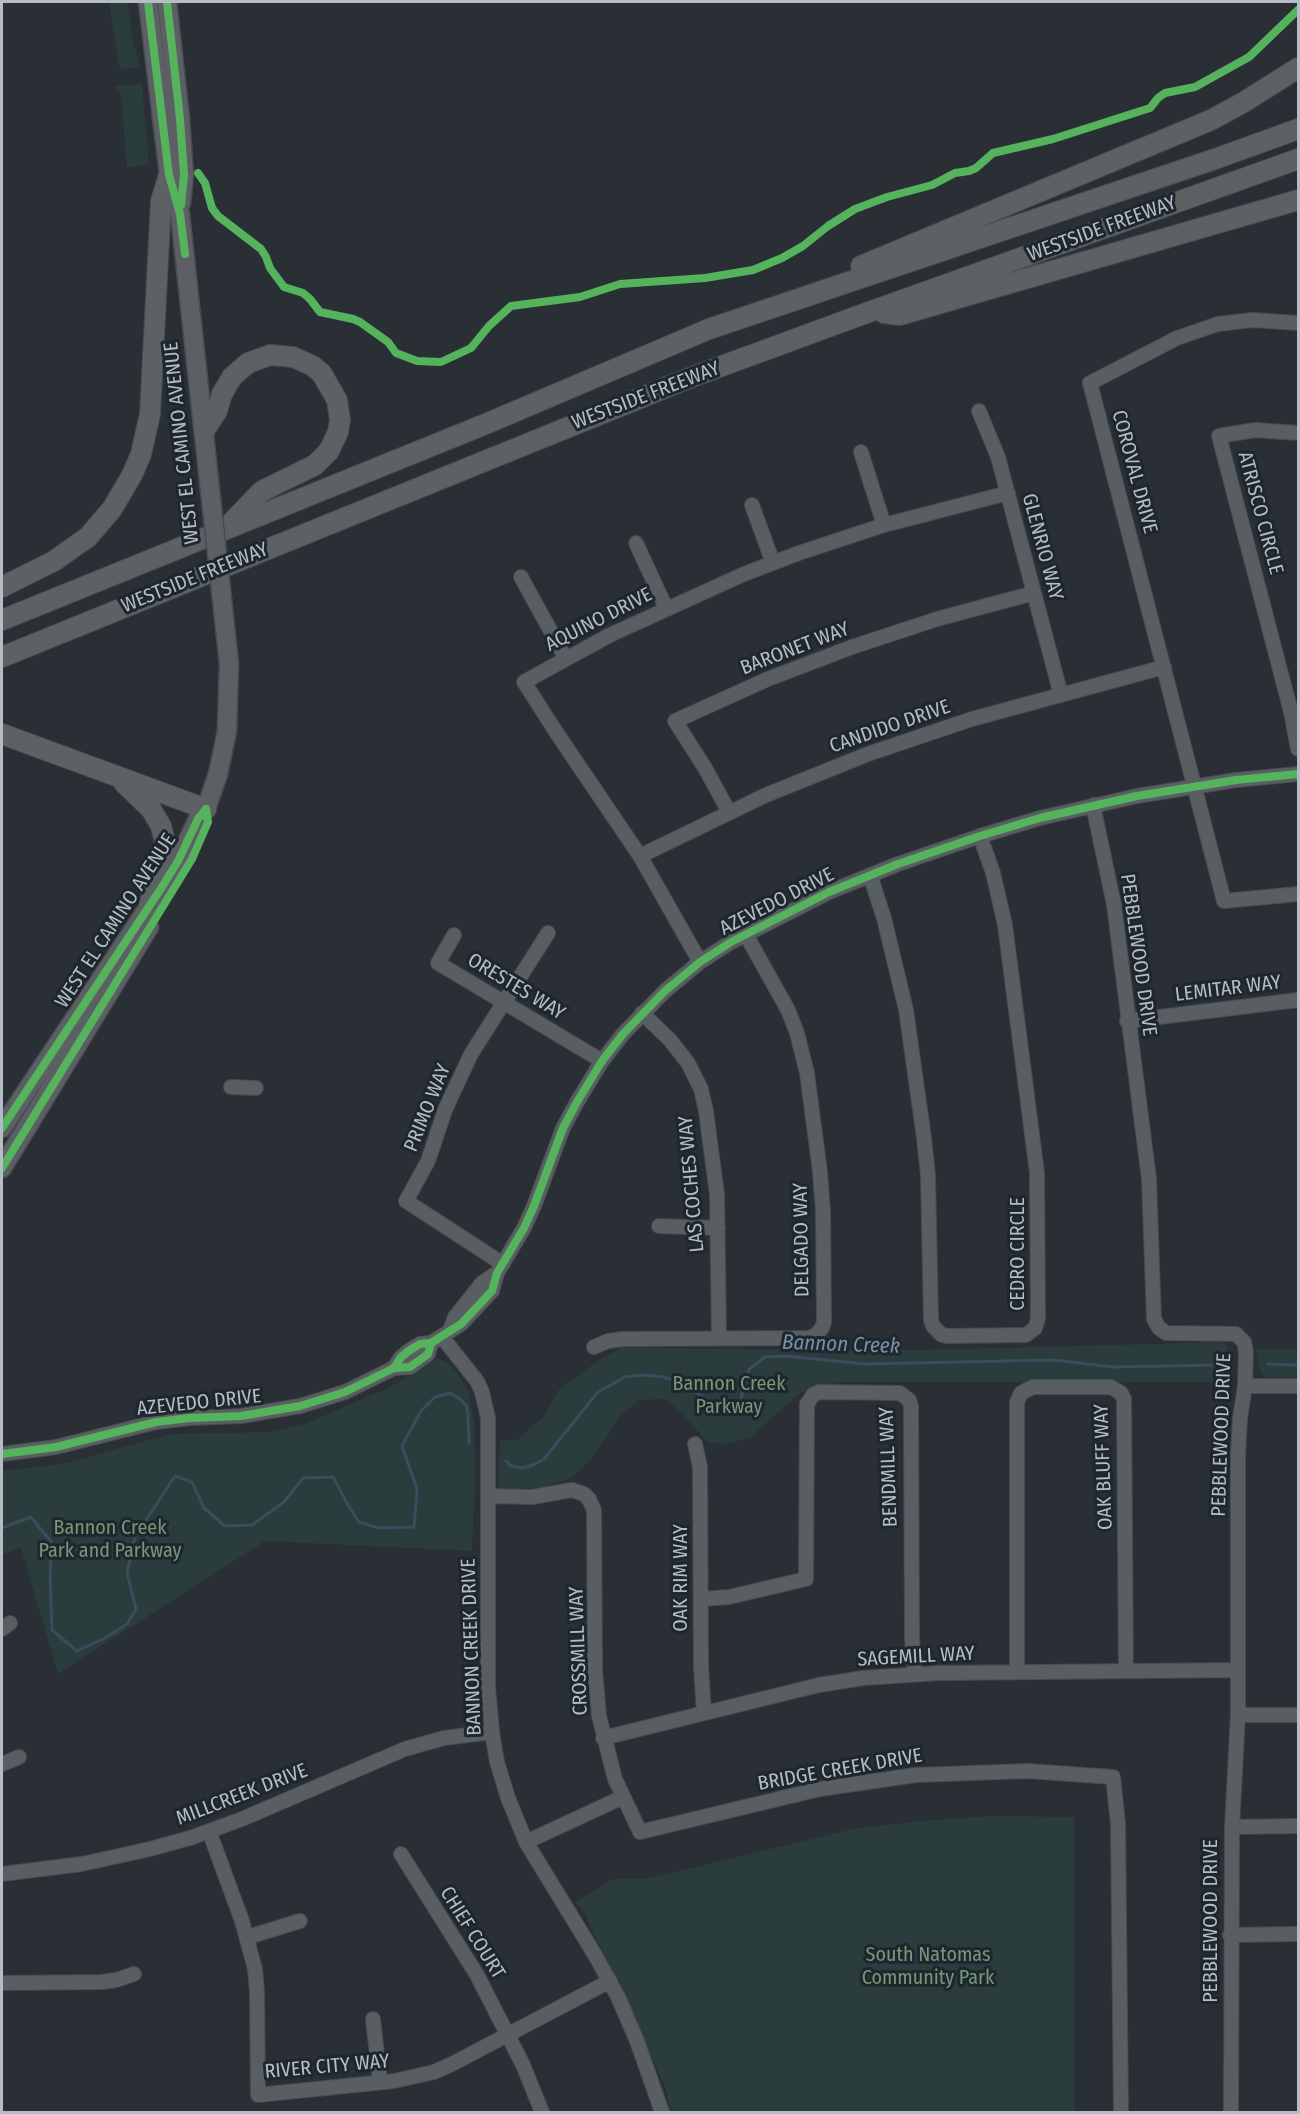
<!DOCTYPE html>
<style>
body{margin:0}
#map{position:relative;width:1300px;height:2114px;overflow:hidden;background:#2a2f35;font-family:"Fira Sans Condensed",sans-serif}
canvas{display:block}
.frame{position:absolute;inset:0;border:3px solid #b4bdc5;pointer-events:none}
</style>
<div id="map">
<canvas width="1300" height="2114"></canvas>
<div class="frame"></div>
</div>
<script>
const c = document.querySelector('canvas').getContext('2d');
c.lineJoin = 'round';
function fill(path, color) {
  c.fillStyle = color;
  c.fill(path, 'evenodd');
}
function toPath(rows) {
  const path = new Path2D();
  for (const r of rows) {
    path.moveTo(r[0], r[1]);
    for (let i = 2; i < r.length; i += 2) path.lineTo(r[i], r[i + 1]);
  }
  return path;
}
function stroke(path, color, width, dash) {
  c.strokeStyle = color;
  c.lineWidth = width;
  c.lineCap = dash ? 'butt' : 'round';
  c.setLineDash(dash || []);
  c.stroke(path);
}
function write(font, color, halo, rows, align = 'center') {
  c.font = font + ' "Fira Sans Condensed",sans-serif';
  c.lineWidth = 6;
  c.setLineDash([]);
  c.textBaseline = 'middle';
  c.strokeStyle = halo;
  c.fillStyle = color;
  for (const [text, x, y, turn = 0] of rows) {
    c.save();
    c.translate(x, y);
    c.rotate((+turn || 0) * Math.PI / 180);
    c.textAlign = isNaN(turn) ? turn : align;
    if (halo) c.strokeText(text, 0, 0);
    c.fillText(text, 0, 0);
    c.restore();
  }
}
const green = toPath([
 [109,2,128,2,132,39,140,67,123,69,119,67],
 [142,84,149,164,127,168,121,95,114,86],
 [1225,1342,1233,1363,1231,1382,839,1382,800,1393,750,1438,723,1444,707,1442,683,1414,664,1399,639,1400,622,1414,592,1458,570,1479,543,1487,498,1491,500,1440,517,1440,544,1416,560,1388,601,1359,623,1347,712,1349,921,1350],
 [1257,1349,1298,1349,1298,1377,1264,1377,1258,1367],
 [437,1358,446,1362,459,1375,468,1392,474,1420,475,1480,472,1551,265,1541,58,1674,21,1548,2,1555,2,1471,66,1463,171,1434,272,1432,307,1423,390,1387],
 [989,1816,1074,1817,1074,2112,671,2112,665,2086,583,1910,575,1902,613,1879,649,1878,858,1828,921,1821]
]);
const stream = toPath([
 [1268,1364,1298,1365],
 [506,1461,511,1466,523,1468,533,1465,544,1459,598,1392,625,1377,643,1375,663,1377,680,1382,720,1408,733,1408,740,1402,749,1369,765,1357,786,1356,865,1364,1053,1360,1113,1367,1217,1365],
 [2,1528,31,1517,52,1543,50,1576,52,1630,77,1651,105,1638,127,1624,136,1609,127,1573,135,1537,175,1476,192,1482,204,1508,225,1526,252,1525,284,1502,303,1478,333,1477,349,1507,359,1522,378,1528,414,1527,417,1489,402,1446,421,1411,435,1397,450,1393,460,1399,466,1405,468,1415,469,1443]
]);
const minor = toPath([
 [1298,323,1252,320,1218,324,1177,338,1090,383,1224,901,1298,894],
 [979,411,998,457,1061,695],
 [1298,433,1255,430,1219,436,1291,712,1298,749],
 [861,452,884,525],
 [752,505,773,563],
 [636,543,666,608],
 [521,577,566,659],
 [1093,805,1114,905,1149,1179,1154,1319,1159,1328,1166,1333,1236,1334,1244,1342,1246,1352,1245,1386,1240,1418,1238,1454,1238,1715,1232,1827,1231,2112],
 [729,812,705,768,675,721,768,679,852,647,937,619,1034,593],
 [640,856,766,795,868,754,972,719,1164,667],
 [870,875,884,918,906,1010,924,1138,928,1175,931,1320,933,1326,942,1335,948,1336,1026,1335,1035,1328,1038,1319,1037,1173,1005,925,993,873,980,836],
 [454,935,438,963,602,1061],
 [700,962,640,856,558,735,524,682,610,635,744,574,799,553,884,525,1008,493],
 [642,1013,670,1040,688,1063,701,1089,706,1111,717,1195,719,1338],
 [1127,1021,1298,1000],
 [231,1087,256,1088],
 [659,1226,718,1228],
 [503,1264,406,1201,428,1161,445,1110,471,1054,548,933],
 [451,1328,455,1317,482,1283,497,1273],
 [442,1337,477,1381,482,1392,488,1418,488,1687,492,1732,497,1762,508,1798,526,1842,595,1955,618,1997,637,2041,662,2112],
 [594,1347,608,1341,623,1339,809,1338,816,1335,822,1328,824,1322,823,1211,820,1172,807,1073,797,1033,788,1010,745,933],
 [394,1368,401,1357,410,1350,420,1344,431,1343,461,1324,492,1291,497,1273,524,1228,534,1206,563,1128,577,1102,602,1061,623,1034,665,991,700,962,731,942,829,892,898,864,980,836,1040,818,1137,796,1236,780,1298,774],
 [1245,1386,1298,1386],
 [695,1444,700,1467,701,1666,704,1713],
 [2,1454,56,1447,156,1422,190,1418,241,1416,300,1406,345,1392,394,1368,410,1367,428,1354,431,1343],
 [488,1496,532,1497,572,1490,584,1494,589,1499,594,1510,595,1670,599,1716,615,1779,640,1832,820,1789,916,1775,1028,1771,1113,1777,1118,1824,1121,2112],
 [701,1599,729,1597,806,1579,807,1404,813,1395,819,1392,900,1393,909,1400,911,1406,912,1639,915,1673],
 [2,1629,10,1623],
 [1017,1672,1017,1402,1021,1393,1033,1387,1111,1387,1121,1393,1124,1399,1126,1671],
 [1238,1715,1298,1715],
 [603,1738,819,1685,863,1678,939,1673,1238,1670],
 [2,1764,19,1757],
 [1232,1827,1298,1826],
 [209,1831,242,1921,255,1969,257,1992,258,2095,394,2081,434,2072,452,2064,610,1981],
 [526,1842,623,1797],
 [401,1854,477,1975,523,2065,542,2112],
 [2,1874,82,1864,150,1849,190,1838,242,1819,405,1749,444,1738,492,1732],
 [1230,1935,1298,1934],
 [248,1937,300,1921],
 [2,1983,102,1982,116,1980,134,1974],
 [373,2019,380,2082]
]);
const major = toPath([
 [148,2,169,175,180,214,211,499],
 [167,2,180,119,184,175,181,203],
 [2,1128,162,887,178,861,198,819,206,809,218,774,227,731,229,664,222,599],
 [2,1168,149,927]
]);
const highway = toPath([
 [861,266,1211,120,1244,102,1298,68],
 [884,313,900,315,1298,200],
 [204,431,217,411,222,394,232,377,248,363,270,355,293,357,313,366,322,374,337,400,340,420,338,432,329,451,315,465,262,491,232,522],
 [2,587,54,561,88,537,112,509,132,475,141,454,150,414,161,201,169,175],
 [2,620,488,423,709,329,1215,159,1298,129],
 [2,657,692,377,869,312,1298,159],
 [2,734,206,809],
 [124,783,151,809,161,826,164,838,165,850,149,906]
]);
const majorBridge = toPath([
 [211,499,222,599]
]);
const cycleway = toPath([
 [148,2,169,175,180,214,185,254],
 [167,2,180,119,184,175,181,205],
 [198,173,205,183,212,208,218,216,261,249,266,257,270,268,284,287,303,293,310,299,320,312,353,319,360,322,388,342,396,353,417,361,441,362,471,348,489,326,511,306,580,297,620,284,705,278,753,270,782,258,803,246,828,226,855,209,887,197,932,185,955,173,969,171,976,168,993,153,1053,139,1150,108,1158,98,1165,93,1195,87,1249,57,1298,10],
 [2,1128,162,887,178,861,198,819,206,809],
 [2,1168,192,859,208,822,206,809],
 [394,1368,401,1357,410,1350,420,1344,431,1343,461,1324,492,1291,497,1273,524,1228,534,1206,563,1128,577,1102,602,1061,623,1034,665,991,700,962,731,942,829,892,898,864,980,836,1040,818,1137,796,1236,780,1298,774],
 [2,1454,56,1447,156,1422,190,1418,241,1416,300,1406,345,1392,394,1368,410,1367,428,1354,431,1343]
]);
const streetNames = [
 ["WESTSIDE FREEWAY",1102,229,-20],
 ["WESTSIDE FREEWAY",646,396,-21],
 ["WEST EL CAMINO AVENUE",182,443,-96],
 ["COROVAL DRIVE",1134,472,75],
 ["ATRISCO CIRCLE",1260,513,75],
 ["GLENRIO WAY",1042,547,75],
 ["WESTSIDE FREEWAY",195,578,-22],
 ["AQUINO DRIVE",599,620,-27],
 ["BARONET WAY",795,649,-21],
 ["CANDIDO DRIVE",890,727,-19],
 ["AZEVEDO DRIVE",777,902,-27],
 ["WEST EL CAMINO AVENUE",116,921,-57],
 ["PEBBLEWOOD DRIVE",1138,955,82],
 ["ORESTES WAY",516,987,31],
 ["LEMITAR WAY",1228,989,-7],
 ["PRIMO WAY",428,1108,-68],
 ["LAS COCHES WAY",692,1184,-95],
 ["DELGADO WAY",802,1240,-91],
 ["CEDRO CIRCLE",1018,1254,-90],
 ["AZEVEDO DRIVE",199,1403,-6],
 ["PEBBLEWOOD DRIVE",1222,1435,-88],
 ["BENDMILL WAY",889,1467,-92],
 ["OAK BLUFF WAY",1104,1467,-92],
 ["OAK RIM WAY",681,1578,-90],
 ["BANNON CREEK DRIVE",472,1647,-92],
 ["CROSSMILL WAY",579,1651,-92],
 ["SAGEMILL WAY",916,1657,-3],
 ["BRIDGE CREEK DRIVE",840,1770,-10],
 ["MILLCREEK DRIVE",242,1795,-21],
 ["PEBBLEWOOD DRIVE",1211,1921,-90],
 ["CHIEF COURT",472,1933,58],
 ["RIVER CITY WAY",327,2067,-5]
];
const parkNames = [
 ["Bannon Creek",729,1384],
 ["Parkway",729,1407],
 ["Bannon Creek",110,1528],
 ["Park and Parkway",110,1551],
 ["South Natomas",928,1955],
 ["Community Park",928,1978]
];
const waterNames = [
 ["Bannon Creek",841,1345,2]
];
fill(green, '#2a3c3b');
stroke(stream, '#3b4d5c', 3);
stroke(minor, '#484b50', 16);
stroke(major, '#474c52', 21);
stroke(highway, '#464b51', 22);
stroke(minor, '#595e63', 14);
stroke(major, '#5c6064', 18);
stroke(highway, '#5e6163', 20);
stroke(majorBridge, '#474c52', 21, []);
stroke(majorBridge, '#5c6064', 18);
stroke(cycleway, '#56b35d', 8);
write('20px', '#b4bdc5', '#1e272e', streetNames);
write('20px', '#759879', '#1e272e', parkNames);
write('italic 21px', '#7991a5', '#1e272e', waterNames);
</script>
